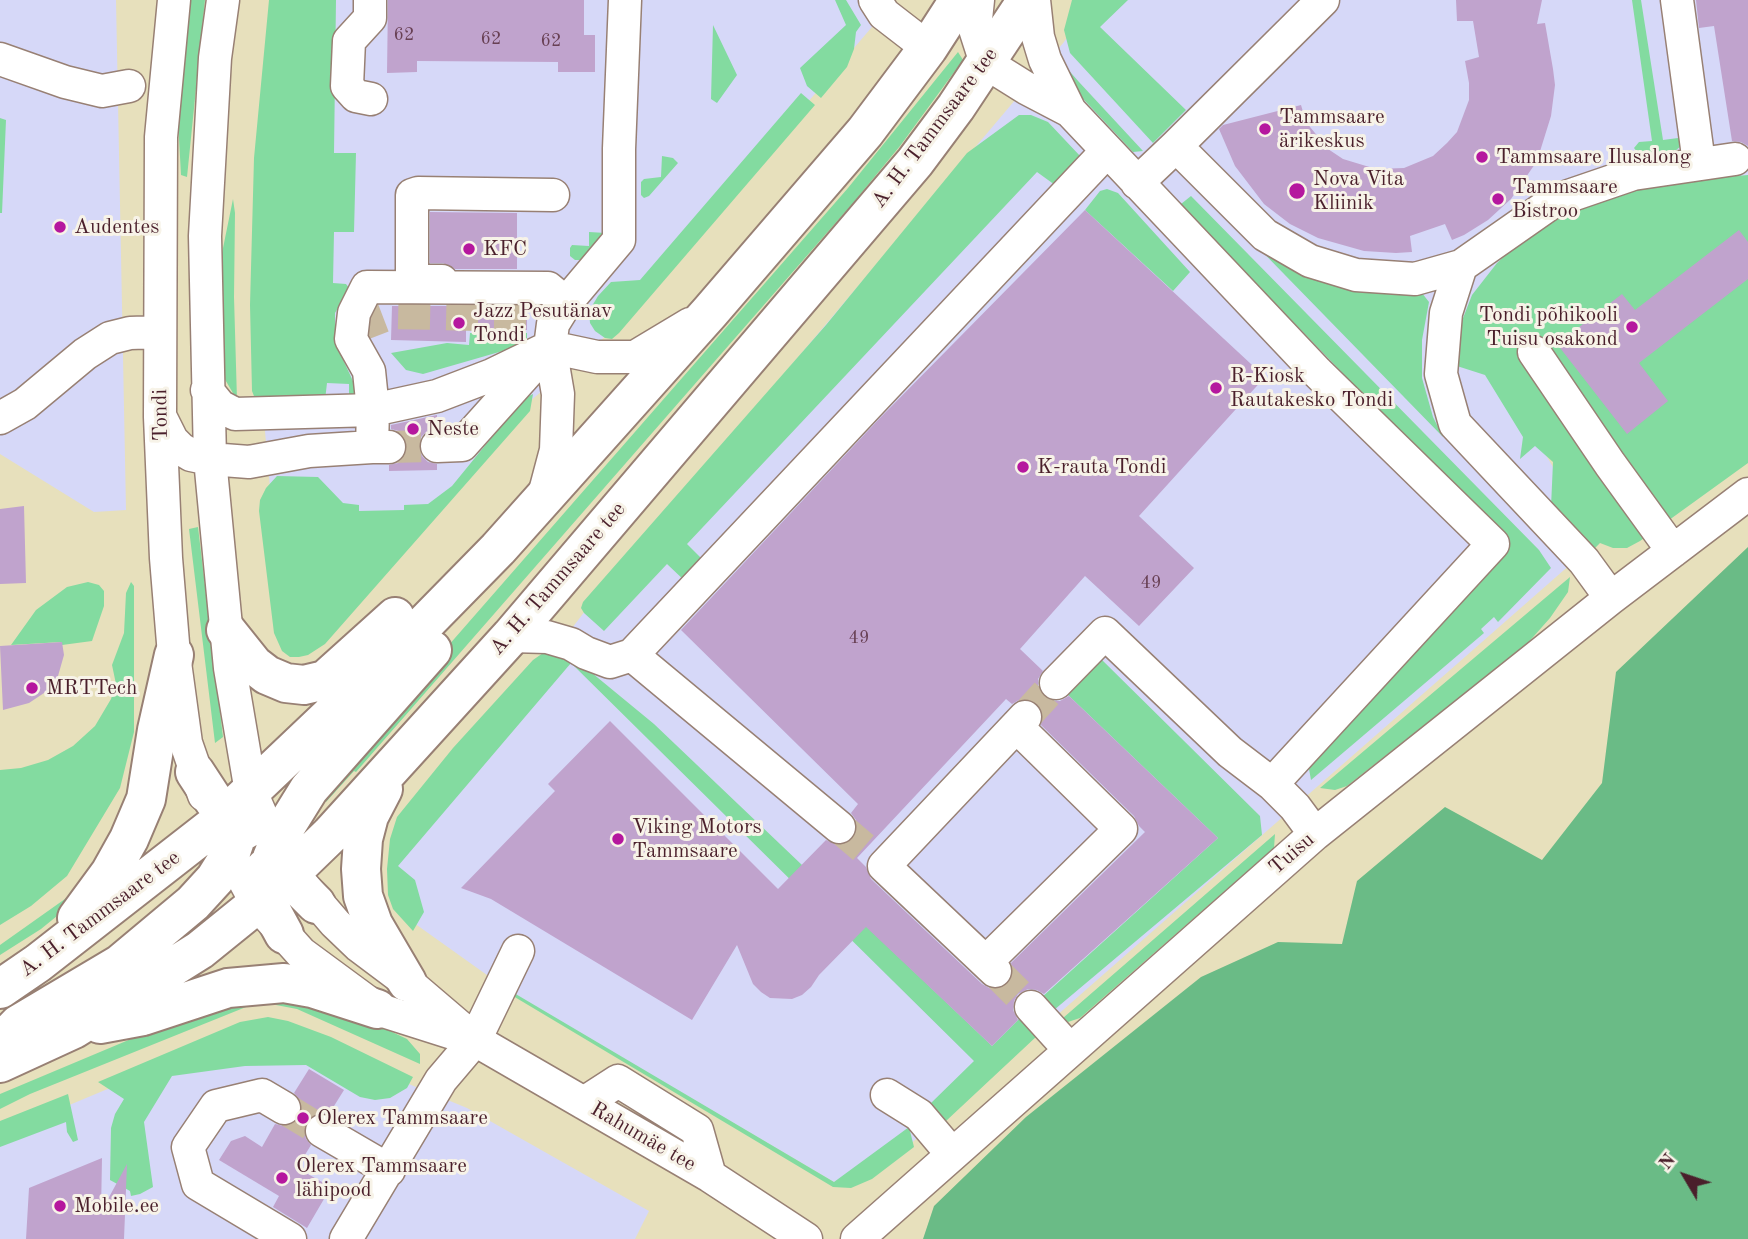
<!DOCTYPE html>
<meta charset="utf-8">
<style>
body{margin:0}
#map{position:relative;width:1748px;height:1239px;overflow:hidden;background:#e7e0bc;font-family:"Old Standard TT",serif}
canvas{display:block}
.north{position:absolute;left:1650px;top:1141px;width:70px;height:70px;-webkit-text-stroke:5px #f7f3e8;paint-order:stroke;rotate:309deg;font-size:19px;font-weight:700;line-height:28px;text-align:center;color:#4a1f2b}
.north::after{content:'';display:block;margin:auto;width:24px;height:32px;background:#4a1f2b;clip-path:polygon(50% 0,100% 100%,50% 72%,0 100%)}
</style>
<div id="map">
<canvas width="1748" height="1239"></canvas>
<div class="north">N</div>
</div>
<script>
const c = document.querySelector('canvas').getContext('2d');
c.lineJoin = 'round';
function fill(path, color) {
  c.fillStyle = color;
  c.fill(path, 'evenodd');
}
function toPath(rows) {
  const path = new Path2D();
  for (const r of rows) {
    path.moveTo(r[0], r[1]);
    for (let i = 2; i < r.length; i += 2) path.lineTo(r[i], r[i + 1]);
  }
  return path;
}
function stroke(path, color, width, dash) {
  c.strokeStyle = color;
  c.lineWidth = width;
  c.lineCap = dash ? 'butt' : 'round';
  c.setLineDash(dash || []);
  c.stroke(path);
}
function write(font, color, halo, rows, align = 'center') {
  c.font = font + ' "Old Standard TT",serif';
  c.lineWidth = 6;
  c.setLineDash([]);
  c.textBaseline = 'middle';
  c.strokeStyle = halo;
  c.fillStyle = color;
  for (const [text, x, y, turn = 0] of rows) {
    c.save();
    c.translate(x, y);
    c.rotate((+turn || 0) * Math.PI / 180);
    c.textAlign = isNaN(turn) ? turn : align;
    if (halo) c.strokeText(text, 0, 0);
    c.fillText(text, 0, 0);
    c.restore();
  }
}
const built = toPath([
 [0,0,116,0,126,510,94,512,0,454],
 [303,0,895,0,615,328,528,403,412,535,271,499,261,386],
 [1090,0,1748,0,1748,455,1484,351,1597,541,891,1161,834,1182,515,995,407,918,391,865,595,598,1064,42],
 [263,1024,467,1108,649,1211,635,1239,0,1239,0,1134]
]);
const green = toPath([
 [191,0,205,0,187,177,181,175,178,120,184,50],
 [269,0,336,0,334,153,356,153,354,232,334,232,333,283,346,284,349,288,335,313,335,334,340,353,358,392,357,395,349,399,349,384,327,383,325,400,259,399,254,396,252,391,250,305,254,158],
 [835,0,846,0,861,25,856,32,854,49,847,67,821,98,807,86,800,68,846,25],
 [1072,0,1128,0,1100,27,1186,110,1153,143,1070,53,1064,30],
 [1632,0,1641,0,1663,140,1678,138,1682,141,1682,145,1674,152,1645,156,1638,153,1634,148,1639,142,1652,141],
 [713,25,737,75,717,103,711,99],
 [958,52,963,60,900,146,853,203,356,772,354,771,326,802,322,795,434,662,848,188],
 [1064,65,1079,82,1143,151,1133,152,1071,86],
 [801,93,815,105,619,333,612,339,605,338,595,331,590,323,589,311,598,296,611,282,640,280],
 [1019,115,1031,115,1048,122,1081,157,1055,185,1037,172,687,544,705,562,686,582,667,564,604,631,584,613,581,608,583,602,826,325,967,153],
 [0,118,6,120,2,213,0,213],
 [662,156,673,158,678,163,649,196,644,198,641,195,641,182,644,179,661,177],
 [1748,175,1748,463,1640,541,1627,548,1613,548,1600,543,1593,550,1551,507,1553,462,1535,446,1520,459,1523,437,1485,375,1457,366,1458,331,1472,295,1497,263,1533,230,1587,200,1651,183],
 [1107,189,1118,193,1190,272,1173,291,1085,210,1100,191],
 [1191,196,1539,550,1551,568,1498,622,1494,617,1481,629,1484,633,1311,780,1309,769,1312,758,1494,530,1190,215,1181,204],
 [233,199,235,213,234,297,237,400,223,376,221,309,222,253],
 [589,232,606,233,584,260,575,260,570,256,570,248,572,245,589,246],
 [1245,234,1418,288,1429,302,1422,340,1422,378,1433,417,1443,437],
 [470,333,527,333,527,340,513,348,423,374,406,370,391,353,447,343,469,345],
 [533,394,530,411,325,644,308,655,299,657,290,657,282,651,274,633,259,511,260,500,266,488,277,476,318,477,343,503,359,505,359,511,404,510,404,505,428,504,452,486,523,399],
 [198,527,223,737,215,743,189,529],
 [1570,577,1568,592,1550,618,1526,645,1347,786,1335,790,1320,788],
 [88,582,99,585,104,591,104,606,92,641,62,645,61,642,11,645,36,610,67,587],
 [131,582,134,586,134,732,120,788,67,876,31,906,0,925,0,770,21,768,48,760,73,746,95,726,111,699,116,684,112,665,124,633,126,593],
 [549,652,575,659,654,724,992,1046,1023,1015,1037,1036,946,1121,930,1104,974,1061,571,663,398,866,415,880,424,912,413,931,393,909,388,895,387,869,390,839,397,817,453,748,533,660,543,653],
 [1101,659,1260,816,1262,835,1054,1010,1041,998,1218,838,1066,693],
 [1275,834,1274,848,1080,1018,1068,1022,1063,1018],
 [72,894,72,902,57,916,41,929,0,955,0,945],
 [514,993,834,1182,909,1127,914,1147,872,1179,851,1188,833,1187,513,996],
 [286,995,373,1023,407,1039,420,1054,420,1064,297,1009,276,1005,272,1002],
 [254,997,251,1005,30,1094,0,1109,0,1094,200,1010],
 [268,1017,288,1021,331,1037,413,1077,407,1088,390,1098,375,1100,360,1097,306,1065,245,1066,172,1076,144,1122,153,1187,140,1194,131,1196,130,1191,110,1180,111,1128,115,1114,124,1099,98,1082,240,1022],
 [68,1094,78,1140,73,1142,67,1132,66,1122,0,1147,0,1121]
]);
const forest = toPath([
 [1748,547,1748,1239,923,1239,934,1206,1026,1117,1201,977,1278,942,1342,944,1357,881,1445,807,1542,860,1602,783,1616,672]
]);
const building = toPath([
 [388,0,584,0,584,35,595,35,595,72,558,72,558,62,417,61,417,72,387,73],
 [1456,0,1542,0,1537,24,1545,23,1553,69,1555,85,1551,116,1537,161,1511,199,1488,220,1464,235,1452,240,1445,224,1410,236,1412,252,1396,253,1364,251,1318,238,1290,224,1264,204,1235,166,1219,129,1223,125,1301,105,1306,122,1328,149,1343,159,1376,169,1404,168,1433,156,1447,143,1457,132,1469,100,1469,83,1465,61,1479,57,1473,21,1457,21],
 [1696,0,1748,0,1748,146,1741,142,1732,141,1714,26,1699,28],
 [1085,210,1265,377,1139,516,1194,568,1139,626,1085,576,1020,649,1043,671,1038,679,1038,687,1044,697,1051,701,1060,701,1069,696,1218,838,1044,994,1037,990,1028,989,1018,994,1014,1001,1013,1010,1018,1020,992,1046,866,927,819,975,811,987,802,995,792,999,770,998,761,992,753,984,737,945,692,1020,491,899,461,888,555,791,548,784,610,721,778,889,826,840,837,845,845,844,853,839,857,829,856,820,851,813,858,804,681,630,880,418],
 [1006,699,1012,704,1019,700,1029,699,1038,704,1043,712,1041,725,1134,816,1139,826,1145,832,1011,963,1013,975,1008,984,1001,988,991,989,982,984,871,879,866,867,857,858],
 [430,212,517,213,517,269,455,269,443,263,430,263],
 [1739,230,1748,242,1748,279,1639,363,1668,401,1627,434,1557,344,1622,294,1635,310],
 [392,306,517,306,517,308,527,308,527,330,466,329,466,342,391,340],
 [437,415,437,428,427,431,421,437,419,446,422,456,428,462,437,464,437,470,389,471,389,465,398,463,404,457,407,448,404,437,399,431,391,429,391,425],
 [24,506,26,583,0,584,0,509],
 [62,642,64,655,58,676,47,691,29,703,3,710,0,646],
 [309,1069,344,1090,329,1114,321,1113,312,1115,307,1121,304,1130,306,1139,311,1145,297,1168,331,1187,307,1228,273,1207,279,1196,219,1160,231,1141,245,1136,262,1147,275,1124,284,1126,294,1124,299,1118,302,1108,300,1100,294,1093],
 [102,1158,101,1212,127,1164,124,1239,26,1239,29,1188]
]);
const minorTunnel = toPath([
 [353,328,392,313,527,316,553,324],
 [389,447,437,446],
 [1025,717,1056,683],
 [839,827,865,849],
 [995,971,1031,1007],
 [284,1108,322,1131]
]);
const minor = toPath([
 [174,0,161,137,160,417,166,558,174,655,186,743,204,795],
 [223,0,215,58,205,236,210,459,230,668,241,733,251,792,275,847,292,873,335,923,359,946,407,982,475,1040,710,1176,806,1239],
 [370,0,370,18,349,41,347,86,356,96,371,99],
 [875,0,884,14,928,48],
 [978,0,975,29,986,63,1026,88,1070,111],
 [1034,0,1038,37,1045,60,1070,111,1317,372,1493,544,1272,784,1295,807,1315,834],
 [1677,0,1699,163],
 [0,59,65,82,102,91,129,86],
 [1176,146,1323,0],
 [1137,183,1176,146,1265,235,1310,261,1356,275,1415,279,1461,266,1554,201,1633,174,1735,159],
 [1461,266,1446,313,1441,374,1455,424,1584,561,1611,598],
 [442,281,418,281,412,274,412,195,418,193,553,195],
 [1534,352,1610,464,1673,551],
 [207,390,220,406,235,414,373,410,437,396,492,375,550,347,553,324,566,303,619,240,619,149,625,0],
 [0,418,25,404,85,354,110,338,130,333,160,332],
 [161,418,172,440,181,449,191,455,210,459,249,462,309,451,372,447],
 [437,446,462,445,540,358],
 [389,447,372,447,373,410,369,371,351,339,354,313,367,287,548,288,566,303],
 [543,499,556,450,558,394,550,347,597,357,635,357,690,324],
 [511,636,547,637,571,644,586,653,610,662,632,655,1107,151],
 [632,655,839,827],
 [1056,683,1105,633,1230,752,1272,784],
 [221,837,257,904,301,953,377,1009,462,1036],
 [986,962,1121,829,1017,727],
 [995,971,884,866,1025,717],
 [1031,1007,1070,1050],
 [887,1095,919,1115,952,1154],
 [584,1103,618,1081,697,1130,710,1176],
 [284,1108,262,1095,216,1106,188,1147,198,1184,290,1239],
 [322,1131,389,1170],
 [346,1239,441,1080,475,1040,518,951],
 [857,1239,1315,834,1611,598,1748,494]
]);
const major = toPath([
 [226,630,254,665,267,675,286,683,304,685,325,680,395,617],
 [195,772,214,801,245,830],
 [383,789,369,816,363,839,361,869,363,896,373,924,407,982],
 [265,868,295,883,316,904],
 [77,918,110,873,129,839,146,799,157,730,174,655],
 [284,934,271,910,268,895,272,858,283,831,309,789,432,650],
 [0,989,38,963,215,825,393,656,498,549,710,312,865,132,928,48,959,0],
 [100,1024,143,1016,228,988,284,983,312,988,377,1009],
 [0,1043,19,1024,120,964,193,903,215,879,230,855,250,797],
 [0,1063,74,1029,200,950,268,895,330,835,511,636,915,162,956,107,1027,0]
]);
const markers = [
 [1265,129,7,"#b5179e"],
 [1482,157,7,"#b5179e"],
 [1297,191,9,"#b5179e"],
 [1498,199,7,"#b5179e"],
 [60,227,7,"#b5179e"],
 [469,249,7,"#b5179e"],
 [459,323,7,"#b5179e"],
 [1632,327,7,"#b5179e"],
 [1216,388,7,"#b5179e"],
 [413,429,7,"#b5179e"],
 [1023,467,7,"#b5179e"],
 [32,688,7,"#b5179e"],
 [618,839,7,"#b5179e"],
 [303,1118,7,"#b5179e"],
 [282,1178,7,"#b5179e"],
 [60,1206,7,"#b5179e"]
];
const numberNames = [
 ["62",404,35],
 ["62",491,39],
 ["62",551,41],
 ["49",1151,583],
 ["49",859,638]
];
const poiNames = [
 ["Tammsaare",1279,117],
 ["ärikeskus",1279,141],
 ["Tammsaare Ilusalong",1496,157],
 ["Nova Vita",1313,179],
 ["Kliinik",1313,203],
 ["Tammsaare",1512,187],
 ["Bistroo",1512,211],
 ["Audentes",74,227],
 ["KFC",483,249],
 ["Jazz Pesutänav",473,311],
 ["Tondi",473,335],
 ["Tondi põhikooli",1618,315,"right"],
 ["Tuisu osakond",1618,339,"right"],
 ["R-Kiosk",1230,376],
 ["Rautakesko Tondi",1230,400],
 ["Neste",427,429],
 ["K-rauta Tondi",1037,467],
 ["MRTTech",46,688],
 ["Viking Motors",632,827],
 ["Tammsaare",632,851],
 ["Olerex Tammsaare",317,1118],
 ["Olerex Tammsaare",296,1166],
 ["lähipood",296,1190],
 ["Mobile.ee",74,1206]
];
const streetNames = [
 ["A. H. Tammsaare tee",935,128,-53],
 ["Tondi",161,415,-91],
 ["A. H. Tammsaare tee",558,579,-49],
 ["Tuisu",1292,854,-41],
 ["A. H. Tammsaare tee",100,914,-37],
 ["Rahumäe tee",643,1137,30]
];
fill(built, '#d6d8f8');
fill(green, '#83dba0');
fill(forest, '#6abb86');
fill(building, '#c0a3cd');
stroke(minorTunnel, '#c8b99f', 32, [32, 16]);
stroke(minor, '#988074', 35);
stroke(major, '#988074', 42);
stroke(minor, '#fff', 32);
stroke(major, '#fff', 38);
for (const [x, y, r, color] of markers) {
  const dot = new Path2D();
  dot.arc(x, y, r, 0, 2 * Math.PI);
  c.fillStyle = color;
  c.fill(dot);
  stroke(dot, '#f7f3e8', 2.5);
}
write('18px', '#684054', null, numberNames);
write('21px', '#4a1f2b', '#f7f3e8', poiNames, 'left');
write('21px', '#4a1f2b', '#f7f3e8', streetNames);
</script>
